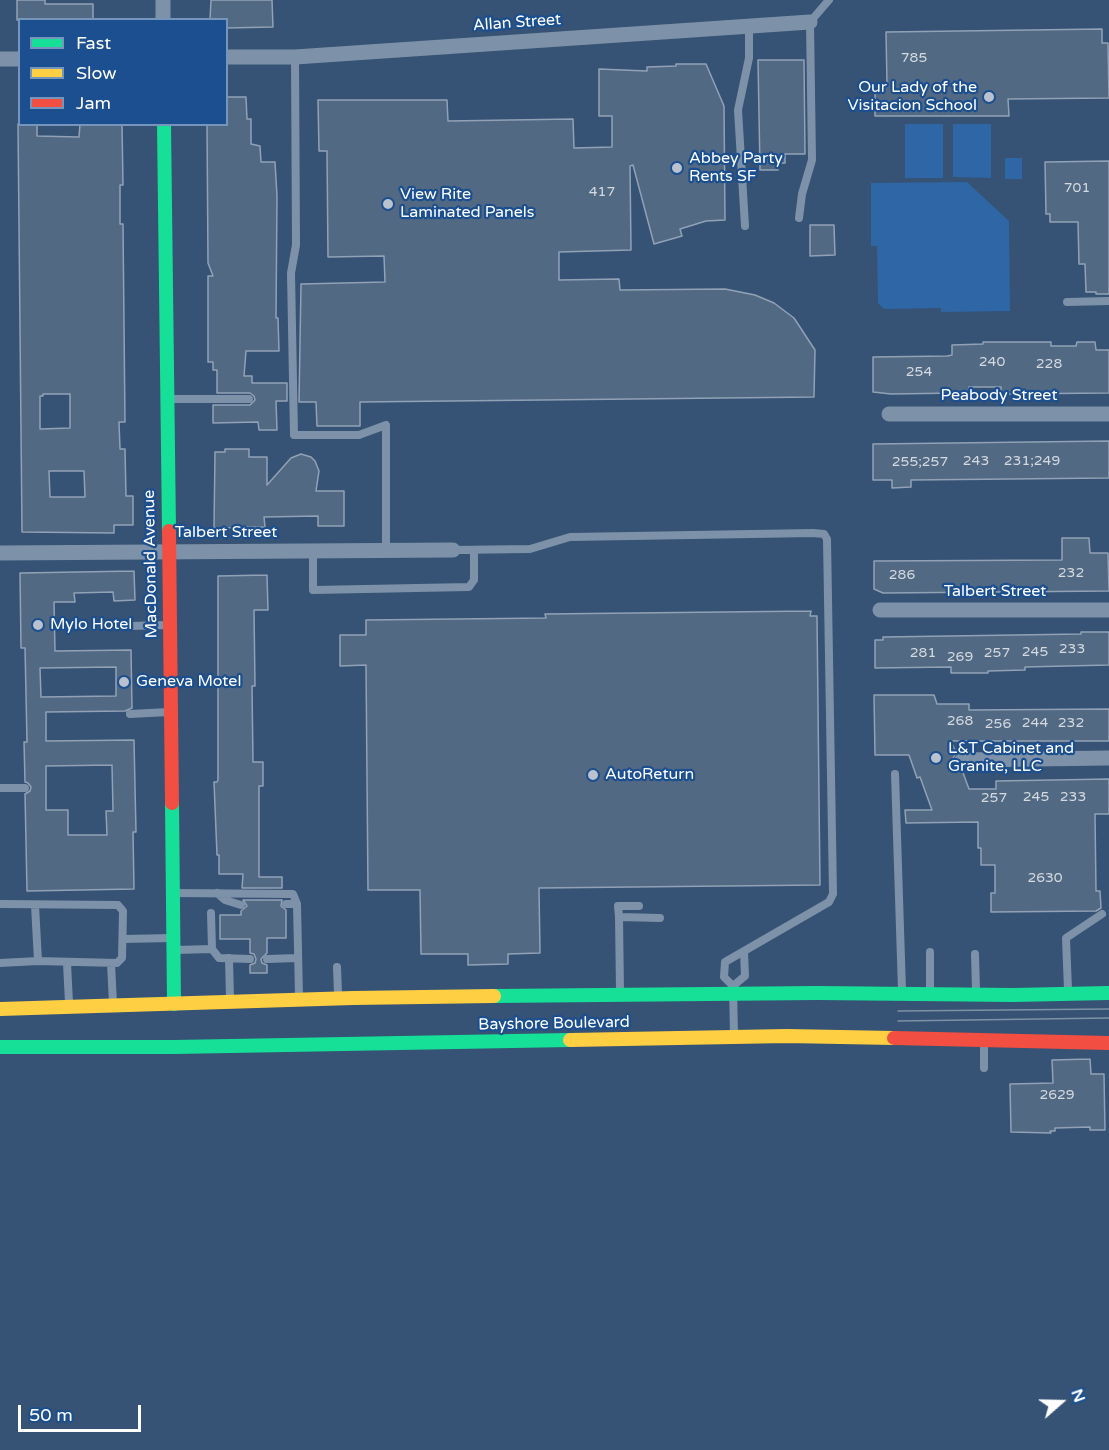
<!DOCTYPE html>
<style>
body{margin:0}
#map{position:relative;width:1109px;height:1450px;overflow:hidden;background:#365274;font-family:"Varela Round",sans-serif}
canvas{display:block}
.legend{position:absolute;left:18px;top:18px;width:210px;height:108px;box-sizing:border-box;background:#1b4f8f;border:2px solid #7695bc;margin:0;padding:8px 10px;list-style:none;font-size:18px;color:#fff}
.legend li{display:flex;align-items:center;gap:12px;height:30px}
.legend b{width:30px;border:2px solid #7695bc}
.north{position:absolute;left:1031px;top:1372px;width:60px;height:60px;-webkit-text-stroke:4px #1b4f8f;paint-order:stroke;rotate:70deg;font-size:16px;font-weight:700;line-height:24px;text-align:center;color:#fff}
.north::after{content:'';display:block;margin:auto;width:21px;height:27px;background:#fff;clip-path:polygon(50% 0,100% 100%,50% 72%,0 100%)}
.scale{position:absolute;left:18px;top:1405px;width:123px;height:27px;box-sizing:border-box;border:3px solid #fff;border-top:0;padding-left:8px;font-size:18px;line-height:21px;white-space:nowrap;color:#fff;-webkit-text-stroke:4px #1b4f8f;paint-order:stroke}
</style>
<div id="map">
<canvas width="1109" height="1450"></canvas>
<ul class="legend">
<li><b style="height:8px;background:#16e098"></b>Fast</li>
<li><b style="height:8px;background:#ffcf43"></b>Slow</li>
<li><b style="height:8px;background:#f24e42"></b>Jam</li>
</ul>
<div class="north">N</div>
<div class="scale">50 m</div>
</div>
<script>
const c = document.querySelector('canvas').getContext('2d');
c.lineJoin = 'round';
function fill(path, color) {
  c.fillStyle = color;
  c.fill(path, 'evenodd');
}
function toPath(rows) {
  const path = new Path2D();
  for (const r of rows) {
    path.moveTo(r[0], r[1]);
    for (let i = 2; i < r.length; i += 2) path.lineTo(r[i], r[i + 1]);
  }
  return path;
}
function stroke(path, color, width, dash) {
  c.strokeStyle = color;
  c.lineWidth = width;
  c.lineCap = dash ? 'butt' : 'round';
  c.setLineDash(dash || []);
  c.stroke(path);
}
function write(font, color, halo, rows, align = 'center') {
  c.font = font + ' "Varela Round",sans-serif';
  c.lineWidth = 4.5;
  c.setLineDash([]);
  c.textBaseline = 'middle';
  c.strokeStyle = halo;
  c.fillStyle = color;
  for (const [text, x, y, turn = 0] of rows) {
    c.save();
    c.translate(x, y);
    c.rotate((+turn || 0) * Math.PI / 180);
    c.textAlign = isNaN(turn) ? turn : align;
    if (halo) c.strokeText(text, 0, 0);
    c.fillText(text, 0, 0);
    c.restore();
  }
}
const green = toPath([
 [905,124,943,124,943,178,905,178],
 [953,124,991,124,991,178,953,177],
 [1005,158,1022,158,1022,179,1005,179],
 [967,182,1009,221,1010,311,941,312,941,308,884,309,878,303,877,246,871,246,871,183]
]);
const building = toPath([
 [17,0,45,0,45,4,93,4,93,20,17,20,17,0],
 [211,0,272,0,273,27,226,28,226,20,210,20,211,0],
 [1102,29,1102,43,1108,43,1109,98,1008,99,1009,116,875,116,875,85,887,85,886,32,1102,29],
 [758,60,804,60,805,154,785,154,785,163,778,163,778,170,760,170,758,60],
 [676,64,706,64,724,106,725,220,706,221,680,229,682,236,654,244,633,165,630,166,631,250,559,252,559,280,619,279,620,290,725,289,755,295,774,303,794,318,815,350,814,397,360,402,360,426,317,426,316,402,299,402,301,284,385,282,384,256,328,257,327,151,319,151,318,100,447,100,448,121,573,119,574,148,612,147,612,116,599,116,599,69,647,71,647,67,676,66,676,64],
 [226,97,246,97,247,119,251,119,251,144,260,146,261,162,275,162,277,196,276,318,278,318,279,351,246,351,244,376,252,376,252,383,287,383,287,401,276,401,277,430,259,430,258,422,213,423,213,405,250,405,255,400,254,396,250,393,217,393,217,370,213,370,213,362,208,362,208,276,213,276,208,263,207,124,226,124,226,97],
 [18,124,37,124,37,136,79,137,80,124,122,124,123,185,120,185,120,224,123,224,125,422,119,422,120,449,125,449,126,496,133,496,133,525,114,525,114,533,22,532,18,124],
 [43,394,70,394,70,428,40,429,40,396,43,396,43,394],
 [49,471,84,471,85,497,50,497,49,471],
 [1109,161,1109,294,1096,294,1096,292,1086,292,1085,264,1079,264,1078,222,1050,222,1050,214,1046,214,1045,162,1109,161],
 [810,225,834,225,835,255,810,256,810,225],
 [983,342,1051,342,1051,346,1076,346,1077,342,1095,342,1096,350,1109,350,1109,393,1001,394,1001,387,969,387,969,393,958,393,891,394,873,392,873,357,947,356,952,355,952,345,983,344,983,342],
 [1109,441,1109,478,911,480,911,487,892,488,892,480,873,480,873,444,1109,441],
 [225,449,249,449,249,457,267,457,267,485,291,458,301,454,311,457,315,461,319,471,316,491,344,491,344,526,318,526,318,516,264,517,265,527,214,528,215,452,225,452,225,449],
 [1062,538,1089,538,1090,553,1108,553,1109,591,883,593,874,589,874,561,1062,560,1062,538],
 [134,571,135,600,114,601,113,592,74,593,75,602,54,602,55,651,131,650,132,708,125,711,46,712,46,741,134,740,136,832,133,832,134,889,27,891,25,794,30,791,31,787,28,783,25,782,24,742,27,742,25,648,21,648,20,573,134,571],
 [116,667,116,696,41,697,40,668,116,667],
 [112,765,113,811,106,811,107,835,68,835,68,810,46,810,46,766,112,765],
 [267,575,268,610,254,610,255,686,252,686,253,762,263,762,263,786,259,786,259,877,282,877,282,888,242,888,243,874,219,874,219,855,217,855,214,782,217,782,218,780,218,576,267,575],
 [811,611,810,616,817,616,820,885,539,888,540,953,508,954,508,964,468,965,468,954,421,954,420,890,368,890,366,665,340,666,340,635,366,635,366,620,546,618,545,614,811,611],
 [1081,632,1109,632,1109,665,1025,667,1025,670,988,671,988,673,951,673,951,667,875,668,875,640,883,640,883,637,1081,634,1081,632],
 [874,695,934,695,937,704,969,704,969,710,1109,709,1109,741,951,741,956,753,952,760,953,764,962,770,969,789,996,789,996,781,1109,779,1109,814,1095,814,1096,891,1100,891,1101,908,1096,911,991,912,991,893,995,893,995,865,981,865,981,848,978,848,978,822,906,823,905,810,932,810,920,777,917,778,909,755,875,755,874,695],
 [243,900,282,900,281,906,286,910,286,938,267,938,267,953,261,959,262,963,267,965,267,973,250,973,250,965,255,963,256,959,254,954,250,953,250,939,220,939,220,915,241,915,241,911,247,906,243,900],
 [1090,1059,1091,1074,1104,1074,1105,1130,1090,1130,1090,1127,1055,1128,1055,1131,1050,1131,1051,1133,1011,1132,1010,1084,1053,1083,1052,1060,1090,1059]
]);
const lane = toPath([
 [295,57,296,245,291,273,294,435,359,435,386,425,386,551],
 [799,218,802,194,812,160,810,22,829,0],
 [745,226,738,110,749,58,749,26],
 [1067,302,1109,301],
 [169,399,249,399],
 [453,550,530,549,570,537,813,533,824,534,827,539,833,894,829,902,725,962,724,977,733,986,734,1035],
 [313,551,313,590,469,587,474,580,474,550],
 [129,626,168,625],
 [130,714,169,712],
 [895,774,902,990],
 [0,788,25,788],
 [174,893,293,894,297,904,299,996],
 [217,893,225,900,241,905],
 [0,904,118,905,123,911,122,958,117,963,38,961,0,963],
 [286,904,297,904],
 [35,905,38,961],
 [211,913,212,949,219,958,250,959],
 [619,917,618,906,639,906],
 [123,939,172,938],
 [175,950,212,949],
 [975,954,976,990],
 [229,958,230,999],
 [267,959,298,958],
 [67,963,69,1003],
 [111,963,113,1004],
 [337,967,338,994],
 [733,986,745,976,744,952],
 [930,990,930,952],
 [1068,990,1066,938,1102,914],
 [620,991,619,917,660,918],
 [984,1068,984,1042]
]);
const street = toPath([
 [163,0,163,20],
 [226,57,295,57,810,22],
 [0,59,20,59],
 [889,414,1109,414],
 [0,553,453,550],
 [880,610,1109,610],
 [962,760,1109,758]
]);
const fast = toPath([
 [164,124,169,531],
 [172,803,174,1004],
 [494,996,817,993,1013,995,1109,993],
 [0,1047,174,1047,570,1040]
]);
const slow = toPath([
 [0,1009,353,998,494,996],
 [570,1040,787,1036,894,1038]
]);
const jam = toPath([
 [169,531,172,803],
 [894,1038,1109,1043]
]);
const tram = toPath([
 [898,1011,1109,1009],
 [898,1021,1109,1018]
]);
const markers = [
 [989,97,6,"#b9c2ce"],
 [677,168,6,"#b9c2ce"],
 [388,204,6,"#b9c2ce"],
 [38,625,6,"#b9c2ce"],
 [124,682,6,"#b9c2ce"],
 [936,758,6,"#b9c2ce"],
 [593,775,6,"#b9c2ce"]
];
const numberNames = [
 ["785",914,58],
 ["701",1077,188],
 ["417",602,192],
 ["240",992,362],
 ["228",1049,364],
 ["254",919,372],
 ["243",976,461],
 ["231;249",1032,461],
 ["255;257",920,462],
 ["232",1071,573],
 ["286",902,575],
 ["233",1072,649],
 ["245",1035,652],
 ["281",923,653],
 ["257",997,653],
 ["269",960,657],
 ["268",960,721],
 ["244",1035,723],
 ["232",1071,723],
 ["256",998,724],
 ["245",1036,797],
 ["233",1073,797],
 ["257",994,798],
 ["2630",1045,878],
 ["2629",1057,1095]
];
const streetNames = [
 ["Allan Street",517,23,-4],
 ["Peabody Street",999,396],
 ["Talbert Street",226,533],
 ["MacDonald Avenue",151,564,-91],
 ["Talbert Street",995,592],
 ["Bayshore Boulevard",554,1024,-1]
];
const poiNames = [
 ["Our Lady of the",977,88,"right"],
 ["Visitacion School",977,106,"right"],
 ["Abbey Party",689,159],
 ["Rents SF",689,177],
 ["View Rite",400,195],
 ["Laminated Panels",400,213],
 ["Mylo Hotel",50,625],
 ["Geneva Motel",136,682],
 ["L&T Cabinet and",948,749],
 ["Granite, LLC",948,767],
 ["AutoReturn",605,775]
];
fill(green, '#2f66a5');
fill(building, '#526984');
stroke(building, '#92a2b6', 1.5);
stroke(lane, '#7d92a8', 8);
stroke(street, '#7d92a8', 15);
stroke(fast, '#16e098', 14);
stroke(slow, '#ffcf43', 14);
stroke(jam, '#f24e42', 14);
stroke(tram, '#7e92a7', 1.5);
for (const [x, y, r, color] of markers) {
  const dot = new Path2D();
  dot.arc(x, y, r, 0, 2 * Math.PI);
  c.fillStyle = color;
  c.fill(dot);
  stroke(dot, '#1b4f8f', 2);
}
write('14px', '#d4dae0', null, numberNames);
write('16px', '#fff', '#1b4f8f', streetNames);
write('16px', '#fff', '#1b4f8f', poiNames, 'left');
</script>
